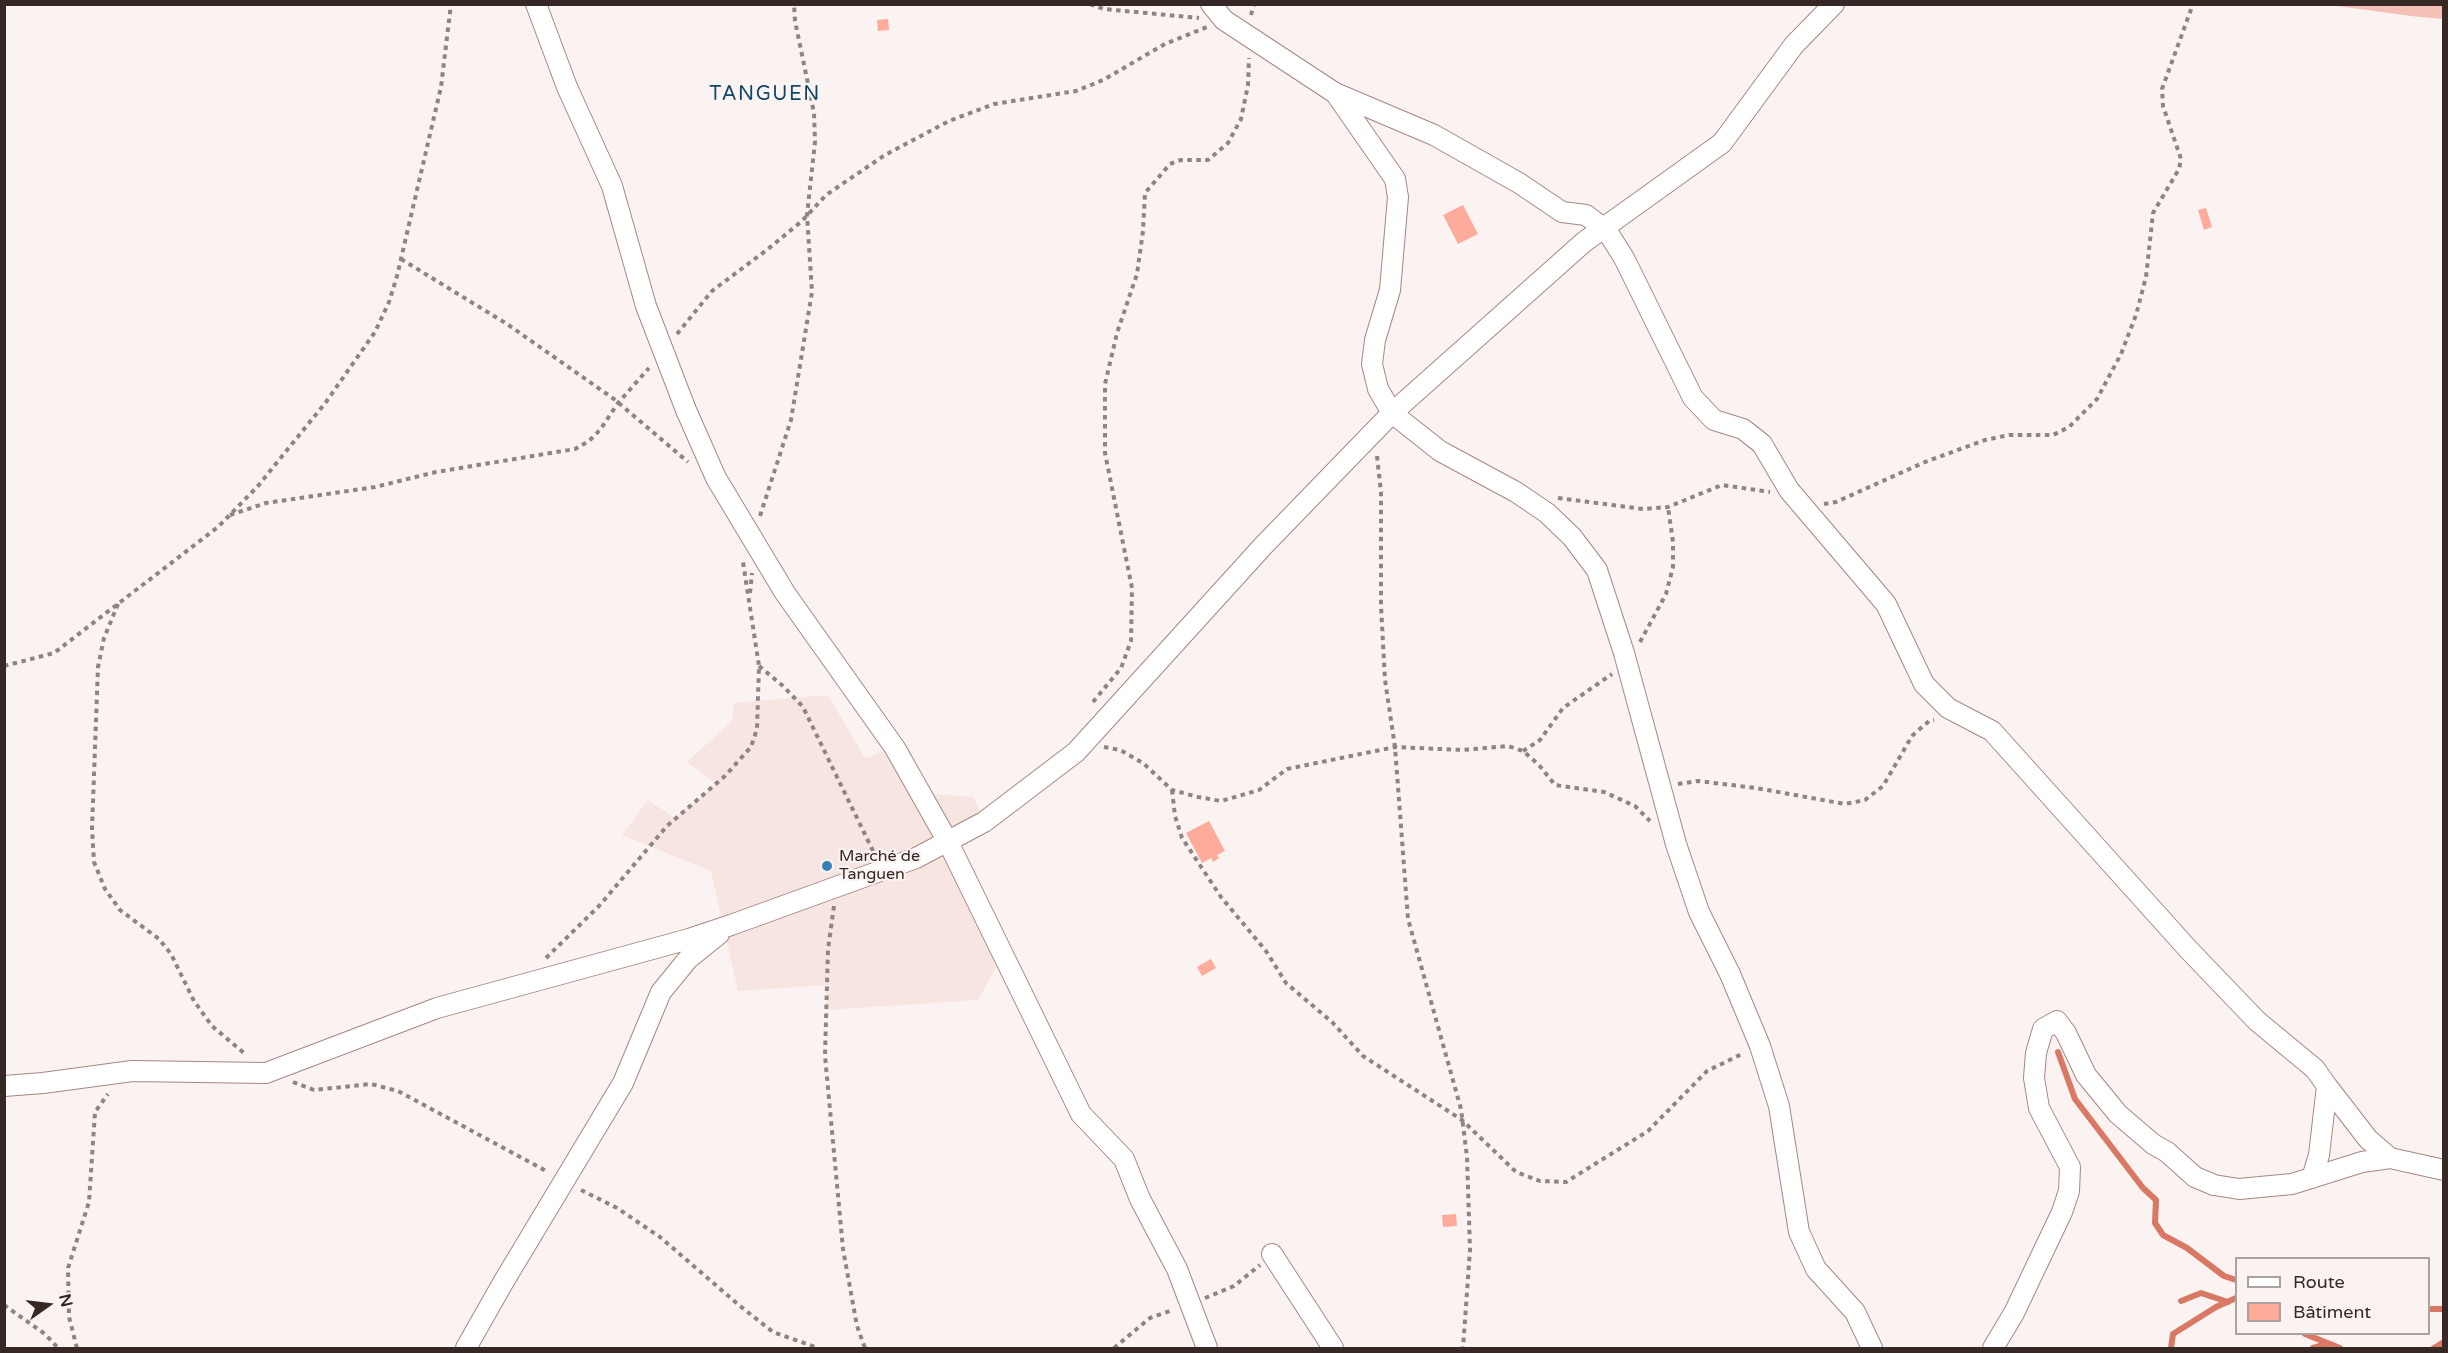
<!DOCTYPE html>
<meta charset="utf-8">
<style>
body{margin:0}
#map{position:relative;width:2448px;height:1353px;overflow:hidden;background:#faf3f1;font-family:"Varela Round",sans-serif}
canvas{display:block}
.frame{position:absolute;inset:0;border:6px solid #352825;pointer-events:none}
.legend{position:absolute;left:2235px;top:1257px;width:195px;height:78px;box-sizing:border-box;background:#faf3f1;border:2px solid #aba29f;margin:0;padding:8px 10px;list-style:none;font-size:18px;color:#352825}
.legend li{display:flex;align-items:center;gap:12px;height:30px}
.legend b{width:30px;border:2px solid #aba29f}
.north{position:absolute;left:18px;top:1275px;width:60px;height:60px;-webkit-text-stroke:4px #faf3f1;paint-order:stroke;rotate:76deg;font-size:16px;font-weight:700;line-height:24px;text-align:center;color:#352825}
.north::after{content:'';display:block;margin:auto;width:21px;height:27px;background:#352825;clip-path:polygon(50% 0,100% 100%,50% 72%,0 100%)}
</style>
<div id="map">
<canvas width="2448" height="1353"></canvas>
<div class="frame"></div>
<ul class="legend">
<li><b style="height:8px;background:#fff"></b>Route</li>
<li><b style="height:16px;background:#fdab9a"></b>Bâtiment</li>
</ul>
<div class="north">N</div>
</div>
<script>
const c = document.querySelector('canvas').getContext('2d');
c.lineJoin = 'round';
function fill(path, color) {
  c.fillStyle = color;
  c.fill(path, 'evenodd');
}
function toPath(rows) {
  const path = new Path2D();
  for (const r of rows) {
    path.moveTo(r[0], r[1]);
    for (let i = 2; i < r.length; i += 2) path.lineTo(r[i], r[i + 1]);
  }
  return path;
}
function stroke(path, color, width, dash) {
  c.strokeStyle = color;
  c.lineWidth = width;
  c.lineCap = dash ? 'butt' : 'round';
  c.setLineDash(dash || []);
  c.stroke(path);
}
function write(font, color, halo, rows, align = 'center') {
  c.font = font + ' "Varela Round",sans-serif';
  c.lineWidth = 4.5;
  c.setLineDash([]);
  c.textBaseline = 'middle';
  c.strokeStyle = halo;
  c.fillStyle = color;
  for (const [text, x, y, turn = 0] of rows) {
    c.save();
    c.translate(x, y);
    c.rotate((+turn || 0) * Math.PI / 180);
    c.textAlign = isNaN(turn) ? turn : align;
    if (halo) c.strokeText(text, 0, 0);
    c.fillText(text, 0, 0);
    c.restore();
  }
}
const built = toPath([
 [828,695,865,758,895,748,920,793,974,797,984,822,948,841,1003,955,978,1000,826,1010,827,985,738,991,711,871,622,835,648,800,675,818,716,784,687,762,732,721,734,703]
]);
const green = toPath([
 [2330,5,2443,5,2443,19,2411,16]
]);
const stream = toPath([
 [2058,1052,2075,1099,2143,1188,2156,1200,2155,1223,2163,1235,2187,1248,2224,1276,2236,1280],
 [2181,1301,2201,1293,2228,1302],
 [2428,1309,2444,1309],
 [2305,1334,2340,1348],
 [2171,1348,2173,1334,2216,1307,2236,1298],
 [2313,1348,2327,1344],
 [2434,1348,2444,1342]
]);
const building = toPath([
 [888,19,889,30,878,31,877,20],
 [1463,205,1478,234,1458,244,1443,215],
 [2206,208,2212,227,2204,230,2198,210],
 [1209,821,1225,851,1217,855,1219,858,1213,862,1211,858,1202,863,1186,833],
 [1211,959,1216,968,1202,976,1197,967],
 [1456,1214,1457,1226,1443,1227,1442,1215]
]);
const path = toPath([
 [1090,4,1104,9,1199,18],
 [1251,15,1254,4],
 [401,259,507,324,614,399,688,462],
 [677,334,712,291,768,249,802,221,826,195,885,155,949,121,994,104,1076,91,1103,80,1165,44,1207,27],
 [1377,456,1381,492,1381,606,1385,680,1395,747,1408,919,1461,1109,1467,1157,1470,1250,1463,1348],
 [1558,498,1643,509,1668,507,1722,485,1770,492],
 [1824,504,1836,502,1925,462,1985,440,2009,435,2053,435,2069,427,2097,399,2121,354,2136,315,2146,277,2153,213,2179,169,2181,159,2163,106,2162,89,2193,4],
 [230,515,266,503,375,487,436,472,575,449,589,441,600,430,618,403,649,368],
 [760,516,791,420,812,292,807,215,815,142,814,113,795,21,794,4],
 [750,593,752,573],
 [118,604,104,638,98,667,92,829,94,862,105,889,120,910,159,939,171,954,194,1001,212,1026,244,1053],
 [1640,642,1666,594,1673,567,1673,542,1668,507],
 [4,666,54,653,218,527,258,486,326,402,375,332,389,302,397,276,441,87,451,4],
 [759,666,783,686,803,707,874,853],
 [1093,702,1121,668,1131,641,1132,588,1105,453,1105,384,1117,333,1137,274,1143,231,1145,193,1170,164,1181,160,1208,160,1228,143,1241,119,1248,85,1249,58],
 [1104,747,1120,750,1143,763,1172,790,1198,797,1221,801,1259,790,1287,769,1395,747,1463,750,1508,746,1523,751,1539,765,1555,785,1604,792,1635,806,1650,821],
 [1523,751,1540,740,1563,708,1612,674],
 [1678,784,1698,781,1756,788,1845,804,1865,800,1883,786,1912,736,1929,721,1934,720],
 [1172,790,1175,816,1182,838,1221,897,1266,951,1286,983,1332,1022,1363,1056,1462,1120,1516,1172,1540,1181,1566,1182,1648,1131,1707,1071,1744,1053],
 [834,906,828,949,825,1056,843,1249,857,1326,865,1348],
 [546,958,599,906,667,826,725,776,751,747,757,729,759,666,743,562],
 [293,1082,314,1090,371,1084,398,1091,548,1172],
 [581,1190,617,1208,660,1237,740,1306,773,1332,818,1348],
 [1205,1298,1234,1286,1260,1265],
 [4,1305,45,1334,58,1348],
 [77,1348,69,1317,68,1268,89,1202,95,1112,108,1094],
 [1114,1348,1150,1318,1173,1310]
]);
const street = toPath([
 [536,4,567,87,612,186,646,306,686,410,716,478,785,593,895,748,948,842,1081,1114,1124,1159,1140,1199,1177,1269,1207,1348],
 [1211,4,1224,20,1335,93,1434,135,1519,183,1562,212,1586,215,1607,231,1624,258,1693,398,1714,420,1743,429,1762,444,1789,490,1886,604,1924,684,1948,708,1992,731,2188,949,2257,1021,2315,1069,2327,1086,2319,1155,2312,1178],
 [1336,94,1395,179,1398,197,1390,290,1375,340,1372,364,1378,389,1392,413,1440,451,1516,492,1547,513,1572,537,1597,570,1624,653,1676,844,1699,912,1730,974,1760,1046,1779,1106,1799,1232,1816,1269,1855,1312,1872,1348],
 [4,1086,43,1083,132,1071,266,1073,437,1008,689,939,731,925,916,858,984,822,1076,752,1264,545,1392,413,1584,242,1722,143,1794,45,1834,4],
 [2327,1086,2368,1139,2390,1158],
 [1272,1254,1333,1348],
 [466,1348,504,1281,623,1083,661,992,688,959,719,934],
 [1993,1348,2014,1313,2062,1212,2069,1191,2070,1167,2039,1108,2034,1078,2036,1053,2043,1029,2057,1021,2066,1033,2086,1075,2118,1114,2153,1144,2167,1152,2195,1177,2214,1185,2239,1189,2292,1184,2362,1162,2390,1158,2444,1170]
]);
const markers = [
 [827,866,6,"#3580b4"]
];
const poiNames = [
 ["Marché de",839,857],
 ["Tanguen",839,875]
];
const quarterNames = [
 ["TANGUEN",765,95]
];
fill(built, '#f7e5e1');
fill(green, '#f4bfb4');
stroke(stream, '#d97865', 6);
fill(building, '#fdab9a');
stroke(street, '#a78781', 22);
stroke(path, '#8e8481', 4, [4.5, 4.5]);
stroke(street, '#fff', 20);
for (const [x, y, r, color] of markers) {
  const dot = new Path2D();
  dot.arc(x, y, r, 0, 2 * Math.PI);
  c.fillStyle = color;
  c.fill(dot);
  stroke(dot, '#faf3f1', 2);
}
write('16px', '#352825', '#faf3f1', poiNames, 'left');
c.letterSpacing = '1.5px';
write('20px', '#114769', '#faf3f1', quarterNames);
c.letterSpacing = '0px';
</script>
